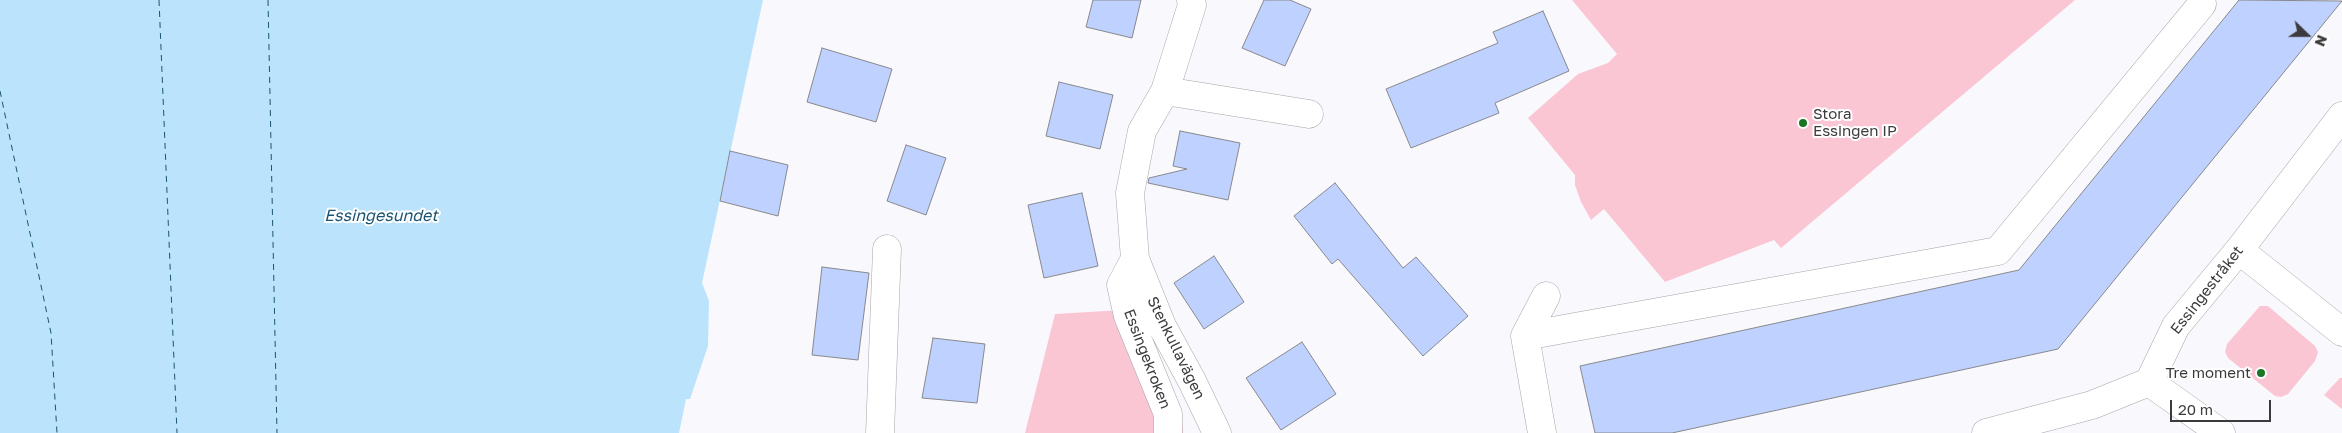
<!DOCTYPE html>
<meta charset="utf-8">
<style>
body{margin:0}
#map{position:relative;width:2342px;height:433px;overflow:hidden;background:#f9f8fc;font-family:"Golos Text",sans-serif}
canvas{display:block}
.north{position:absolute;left:2282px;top:10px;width:50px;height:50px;-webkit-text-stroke:4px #fff;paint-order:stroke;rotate:112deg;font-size:14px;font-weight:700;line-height:20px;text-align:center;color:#3b3a3c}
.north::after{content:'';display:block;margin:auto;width:18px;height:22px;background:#3b3a3c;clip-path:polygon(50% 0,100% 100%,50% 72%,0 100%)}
.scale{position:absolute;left:2170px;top:400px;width:101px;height:22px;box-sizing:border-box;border:2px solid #3b3a3c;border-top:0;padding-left:6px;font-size:15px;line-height:18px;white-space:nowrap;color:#3b3a3c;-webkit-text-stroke:4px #fff;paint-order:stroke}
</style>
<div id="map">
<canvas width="2342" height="433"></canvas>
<div class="north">N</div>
<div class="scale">20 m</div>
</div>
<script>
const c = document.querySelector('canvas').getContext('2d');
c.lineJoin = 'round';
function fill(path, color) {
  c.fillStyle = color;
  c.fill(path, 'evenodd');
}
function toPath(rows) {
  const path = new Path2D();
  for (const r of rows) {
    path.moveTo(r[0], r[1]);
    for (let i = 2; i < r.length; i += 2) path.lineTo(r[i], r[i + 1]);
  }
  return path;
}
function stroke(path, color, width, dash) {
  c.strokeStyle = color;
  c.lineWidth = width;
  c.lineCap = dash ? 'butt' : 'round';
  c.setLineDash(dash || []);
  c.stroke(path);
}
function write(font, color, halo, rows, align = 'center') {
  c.font = font + ' "Golos Text",sans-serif';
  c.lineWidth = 4;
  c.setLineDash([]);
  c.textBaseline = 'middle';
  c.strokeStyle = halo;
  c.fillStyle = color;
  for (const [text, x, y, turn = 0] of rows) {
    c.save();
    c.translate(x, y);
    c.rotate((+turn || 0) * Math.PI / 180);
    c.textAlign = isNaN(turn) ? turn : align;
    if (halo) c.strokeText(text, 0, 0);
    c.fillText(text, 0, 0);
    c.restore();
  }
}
const green = toPath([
 [1572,0,2075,0,1781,248,1774,240,1665,282,1604,209,1591,220,1581,202,1575,185,1575,175,1528,118,1578,74,1608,63,1617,54],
 [2260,306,2268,306,2315,346,2318,352,2315,361,2288,394,2281,397,2275,396,2228,358,2225,352,2227,344],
 [1139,309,1181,416,1183,433,1025,433,1055,314],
 [2340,378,2342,378,2342,409,2324,395]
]);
const water = toPath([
 [0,0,763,0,702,283,709,301,708,346,690,399,686,399,679,433,0,433]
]);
const ferry = toPath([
 [159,0,177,433],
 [268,0,277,433],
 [0,91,51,333,57,433]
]);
const building = toPath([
 [1093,0,1141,0,1132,38,1086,27,1093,0],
 [1264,0,1290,0,1311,9,1285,66,1242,48,1264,0],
 [2239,0,2342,1,2058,349,1672,433,1595,433,1580,366,2019,270,2239,0],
 [1543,11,1569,71,1495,103,1499,113,1411,148,1386,89,1498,43,1493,32,1543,11],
 [822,48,892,69,876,122,807,102,822,48],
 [1059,82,1113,95,1100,149,1046,136,1059,82],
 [1180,131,1240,143,1228,200,1148,183,1149,178,1187,169,1173,166,1180,131],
 [906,145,946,158,926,215,887,201,906,145],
 [730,151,788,165,778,216,720,201,730,151],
 [1335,183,1403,268,1416,257,1468,316,1423,356,1338,259,1332,264,1294,216,1335,183],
 [1082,193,1098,266,1044,278,1028,205,1082,193],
 [1214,256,1244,302,1204,329,1174,283,1214,256],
 [822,267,869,273,858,360,812,355,822,267],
 [933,338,985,344,977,403,922,398,933,338],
 [1302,342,1336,394,1281,430,1246,378,1302,342]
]);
const minor = toPath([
 [1191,0,1192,5,1165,91,1142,131,1130,193,1135,259,1162,326,1192,381,1217,433],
 [1165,91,1309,114],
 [2239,250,2342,332],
 [1135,259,1121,285,1128,316,1168,414,1168,433],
 [1525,336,1998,251,2202,4],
 [2149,382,2221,433],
 [880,433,887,249],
 [1542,433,1525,336,1546,296],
 [1986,433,2092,405,2149,382,2176,326,2239,250,2342,116]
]);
const markers = [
 [1803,123,5,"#1a7524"],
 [2261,373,5,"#1a7524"]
];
const poiNames = [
 ["Stora",1813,114],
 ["Essingen IP",1813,131],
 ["Tre moment",2251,373,"right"]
];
const streetNames = [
 ["Essingestråket",2207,290,-52],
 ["Stenkullavägen",1176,348,64],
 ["Essingekroken",1147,359,69]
];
const waterNames = [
 ["Essingesundet",381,216]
];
fill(green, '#fac6d4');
fill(water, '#bce3fc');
stroke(ferry, '#1b5473', 1, [6, 5]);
fill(building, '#bfd1ff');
stroke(building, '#88898c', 1);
stroke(minor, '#a6a5a8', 29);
stroke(minor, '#fff', 28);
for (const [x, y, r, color] of markers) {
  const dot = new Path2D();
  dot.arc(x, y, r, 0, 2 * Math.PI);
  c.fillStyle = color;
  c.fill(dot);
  stroke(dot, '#fff', 2);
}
write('15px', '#3b3a3c', '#fff', poiNames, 'left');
write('15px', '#3b3a3c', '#fff', streetNames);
write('italic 16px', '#1b5473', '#fff', waterNames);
</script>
